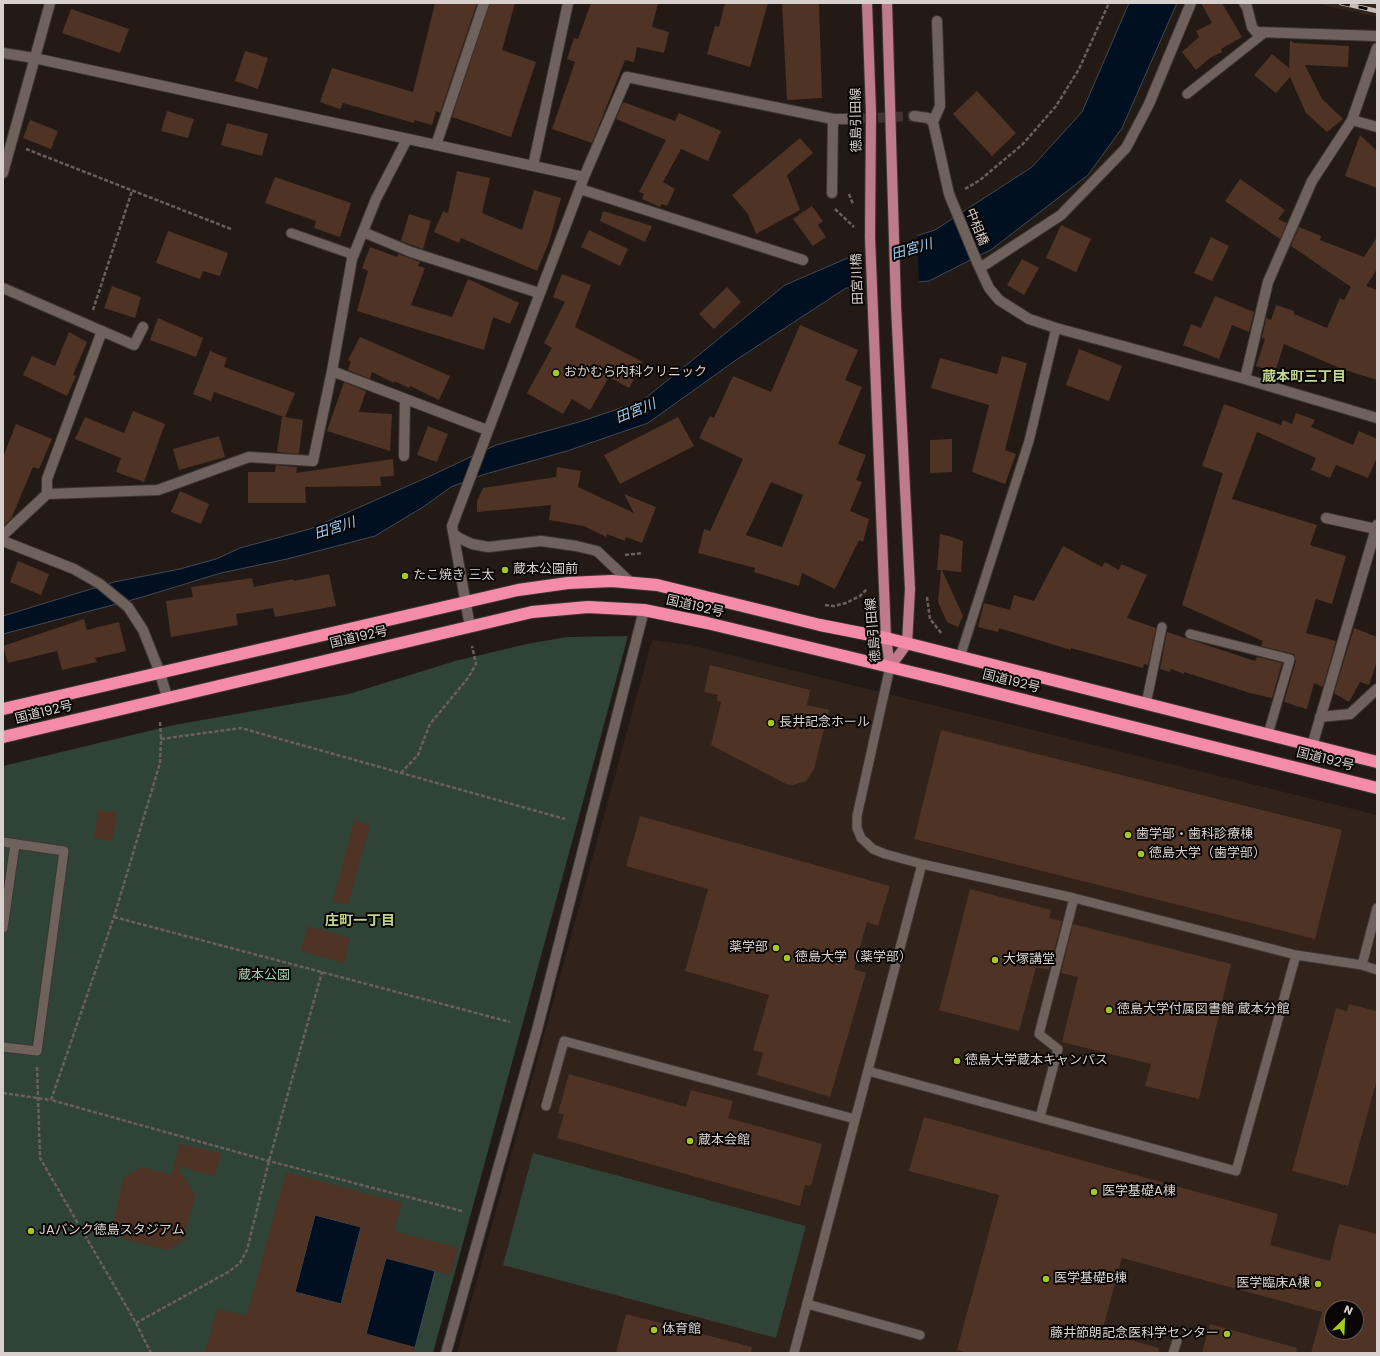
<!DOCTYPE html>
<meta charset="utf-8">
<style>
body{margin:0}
#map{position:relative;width:1380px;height:1356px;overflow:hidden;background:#241a15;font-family:Poppins,sans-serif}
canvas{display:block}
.frame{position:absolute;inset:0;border:4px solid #d7d0cc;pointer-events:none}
.north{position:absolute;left:1324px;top:1300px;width:40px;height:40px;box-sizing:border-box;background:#0a0605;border:1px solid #5c5755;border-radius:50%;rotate:24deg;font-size:11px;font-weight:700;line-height:16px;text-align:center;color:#d7d0cc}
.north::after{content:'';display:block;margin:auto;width:14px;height:18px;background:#a5c823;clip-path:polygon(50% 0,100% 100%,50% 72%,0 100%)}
</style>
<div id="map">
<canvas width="1380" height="1356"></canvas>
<div class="frame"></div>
<div class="north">N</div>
</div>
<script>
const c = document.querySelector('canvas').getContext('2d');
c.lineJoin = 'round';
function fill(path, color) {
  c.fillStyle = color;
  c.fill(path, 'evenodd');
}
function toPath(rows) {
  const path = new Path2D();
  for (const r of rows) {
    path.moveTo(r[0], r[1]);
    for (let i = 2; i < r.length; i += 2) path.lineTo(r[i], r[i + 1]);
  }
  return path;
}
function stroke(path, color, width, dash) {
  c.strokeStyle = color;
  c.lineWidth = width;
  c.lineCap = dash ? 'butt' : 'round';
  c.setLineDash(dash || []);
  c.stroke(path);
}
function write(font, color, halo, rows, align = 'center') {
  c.font = font + ' Poppins,"Noto Sans JP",sans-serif';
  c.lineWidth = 4;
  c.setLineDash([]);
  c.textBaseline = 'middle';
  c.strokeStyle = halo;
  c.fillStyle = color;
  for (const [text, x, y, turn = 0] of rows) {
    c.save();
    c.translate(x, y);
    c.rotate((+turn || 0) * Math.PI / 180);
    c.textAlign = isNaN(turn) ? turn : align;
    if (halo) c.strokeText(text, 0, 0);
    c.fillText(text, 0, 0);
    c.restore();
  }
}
const built = toPath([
 [1314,3,1377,3,1377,17,1328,6],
 [652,640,690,645,1377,815,1377,1353,457,1353],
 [1332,1308,1356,1308,1356,1332,1332,1332]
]);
const green = toPath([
 [628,636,433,1353,3,1353,3,766,174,725,349,694,455,661,527,644,567,637],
 [533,1153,806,1226,776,1338,503,1265]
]);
const water = toPath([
 [1129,3,1177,3,1122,128,1088,175,992,249,929,281,846,288,736,360,648,423,567,451,482,475,451,487,423,507,375,536,287,559,221,573,139,598,3,634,3,616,114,582,180,569,216,559,240,548,310,529,428,477,496,445,579,422,642,401,785,285,850,257,935,230,1032,167,1082,112,1129,3],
 [315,1215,361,1227,341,1304,295,1292,315,1215],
 [386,1258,435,1271,415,1348,366,1334,386,1258]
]);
const pier = toPath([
 [917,234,919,284,859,289,857,253]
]);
const building = toPath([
 [435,3,477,3,440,113,436,111,432,125,414,120,414,123,343,103,340,109,320,102,332,68,413,92],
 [490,3,515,3,502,50,536,62,511,137,452,117],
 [591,3,658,3,652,27,669,32,664,53,637,47,634,62,625,60,592,143,552,129,575,62,567,59,574,38,578,39],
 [725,3,768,3,750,67,707,54,715,26,719,27],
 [782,3,819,3,822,98,787,100],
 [1201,3,1222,3,1242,37,1221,49,1222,52,1210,58,1196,70,1182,52,1199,37,1196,31,1212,23],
 [71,9,129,29,120,53,62,33],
 [1290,40,1294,43,1349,46,1348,67,1305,65,1322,99,1343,119,1327,132,1306,113,1290,77,1276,93,1254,75,1272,54,1289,68],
 [245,51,268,58,258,89,235,81],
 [977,91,1016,133,992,156,953,114],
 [623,102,675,121,679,113,721,131,708,161,681,149,663,182,675,189,667,206,662,204,660,207,642,199,644,194,639,192,666,140,616,119],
 [167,111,194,119,188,138,161,131],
 [30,120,58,131,51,149,23,138],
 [227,123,268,134,262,156,221,145],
 [1360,135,1377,151,1377,188,1345,176],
 [800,138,813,153,787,175,800,210,756,234,748,214,732,195],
 [457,171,490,178,482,213,522,230,534,190,561,198,549,242,537,271,461,238,459,243,434,232,443,211,448,213],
 [275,177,351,203,340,237,314,228,316,221,265,203],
 [1240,179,1285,210,1278,219,1287,223,1280,239,1225,201],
 [812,206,823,221,818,225,826,237,813,246,793,219],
 [603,211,652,226,645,242,600,221],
 [409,214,431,221,423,249,401,241],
 [1061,225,1091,239,1076,272,1046,258],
 [1299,227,1321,236,1320,240,1364,257,1377,237,1377,269,1366,286,1377,290,1377,380,1342,369,1284,344,1275,372,1256,366,1265,339,1262,338,1266,318,1271,320,1276,305,1294,311,1294,314,1327,328,1340,298,1344,300,1351,287,1291,246],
 [589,230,628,249,620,266,581,247],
 [168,231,228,253,220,276,203,271,200,279,156,263],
 [1211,237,1229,246,1212,281,1194,273],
 [370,247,397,257,398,254,420,262,418,266,425,268,411,305,452,317,468,279,519,303,510,324,493,317,484,350,357,311,368,271,362,268],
 [1022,259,1039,268,1024,295,1007,285],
 [562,274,591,285,575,327,643,362,629,388,609,377,590,410,572,399,563,414,527,393,552,348,544,343,565,302,553,297],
 [112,286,141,297,135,318,104,308],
 [727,287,741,302,714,329,699,314],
 [1215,296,1254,312,1249,332,1232,325,1219,359,1183,345,1191,324,1201,328],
 [158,318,203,338,196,357,150,340],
 [800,325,858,350,845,380,862,387,838,444,866,455,856,480,862,482,850,511,869,519,863,542,859,540,835,589,802,573,799,586,754,572,755,568,698,553,704,529,710,531,743,459,699,438,710,416,714,418,733,376,771,392],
 [771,482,803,495,782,547,746,535],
 [69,332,87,342,73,375,76,376,67,396,23,375,32,356,55,366],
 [360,337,450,376,439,400,410,386,409,388,394,381,394,383,372,372,370,379,348,370,351,361,348,360],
 [1079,349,1122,366,1109,401,1066,385],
 [210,351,227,358,224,367,295,393,285,417,303,420,299,454,277,452,282,417,284,417,214,392,211,401,193,394],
 [1002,356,1027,363,1005,450,1016,454,1005,484,972,472,989,405,931,388,940,358,997,374],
 [344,382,366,391,359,412,392,414,390,451,327,431],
 [1224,404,1281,425,1283,420,1292,424,1296,413,1315,420,1311,427,1353,445,1359,431,1377,439,1377,457,1368,478,1336,465,1330,478,1311,470,1316,458,1257,432,1232,499,1317,525,1310,545,1346,556,1332,604,1316,599,1306,633,1336,641,1323,687,1314,683,1307,709,1284,702,1296,661,1294,654,1261,646,1263,641,1182,605,1223,473,1202,466],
 [133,411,165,424,144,482,116,472,121,458,75,439,85,417,124,433],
 [678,417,694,446,620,484,604,455],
 [16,424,52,439,39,469,33,467,11,519,3,526,3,457],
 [428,426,448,434,437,462,417,455],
 [219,436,225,457,179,470,173,449],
 [952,439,952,472,930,473,930,440],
 [393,459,394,476,380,477,381,486,305,487,306,503,248,503,248,472,275,472,276,465,297,467,296,473],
 [557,467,581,471,578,487,634,513,624,494,656,507,642,543,626,537,625,541,607,534,606,537,584,526,549,520,551,505,477,512,477,501,483,488,556,477],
 [180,491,209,504,201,524,171,512],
 [940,534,949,536,963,541,961,572,942,570,963,616,958,627,947,622,938,602,941,570,937,570],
 [1063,546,1102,567,1105,562,1119,570,1121,564,1147,575,1127,618,1156,628,1148,665,1144,664,1143,668,1071,648,1071,650,999,628,998,632,978,627,984,603,1010,610,1014,595,1034,601],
 [18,561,49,574,41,595,10,582],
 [329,574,336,606,275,617,273,608,236,614,238,625,171,637,166,601,193,597,191,587,252,578,254,587,293,579,294,581],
 [84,619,87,630,119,622,126,651,95,658,97,662,62,670,57,651,8,663,3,646],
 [1354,628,1377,637,1377,661,1369,685,1360,682,1349,702,1334,693],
 [1167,632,1255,661,1257,657,1282,663,1272,698,1250,693,1184,672,1184,674,1171,669,1170,672,1160,669],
 [710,665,810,690,807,705,829,710,814,769,806,781,793,785,786,784,711,745,721,702,717,701,718,695,704,692],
 [941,730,1342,830,1315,939,914,839],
 [98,810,117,813,112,841,94,838],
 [640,816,890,886,878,926,867,922,854,969,866,973,830,1097,757,1075,763,1053,753,1050,769,995,685,971,708,889,626,866],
 [354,820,370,825,348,905,333,901],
 [970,889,1051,910,1049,918,1062,921,1049,970,1036,967,1019,1031,939,1010],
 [1073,924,1231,964,1199,1099,1145,1086,1151,1064,1062,1042,1078,977,1061,973],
 [308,926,350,938,344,963,301,951],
 [1349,1004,1377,1011,1377,1079,1348,1186,1292,1171,1336,1008,1347,1011],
 [569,1074,686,1107,691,1090,733,1101,728,1118,822,1144,811,1186,805,1185,800,1206,557,1138,564,1115,558,1113],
 [924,1117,1278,1214,1270,1245,1330,1261,1339,1224,1377,1234,1377,1353,1311,1353,1322,1312,1122,1258,1102,1332,1159,1348,1158,1353,968,1353,957,1350,999,1195,909,1171],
 [1332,1308,1356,1308,1356,1332,1332,1332],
 [179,1144,221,1153,215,1176,177,1166,195,1195,183,1241,167,1250,124,1239,113,1224,124,1177,142,1167,172,1175],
 [286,1172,402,1203,394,1231,458,1248,450,1275,386,1258,366,1334,415,1347,414,1353,205,1353,217,1309,247,1315],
 [315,1215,361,1227,341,1304,295,1292],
 [626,1314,752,1347,751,1353,616,1353],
 [1210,1324,1297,1348,1296,1353,1202,1353]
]);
const streetTunnel = toPath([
 [848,119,914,116]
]);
const path = toPath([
 [26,149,231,229],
 [965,189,980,180,1023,144,1056,106,1079,69,1109,3],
 [849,194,853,204],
 [835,209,854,227],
 [93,310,132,191],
 [625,555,643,553],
 [927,597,930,619,942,634],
 [825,605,834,606,846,603,860,596,867,589],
 [160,722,161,739],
 [401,773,418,755,430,724,468,678,476,664,472,646],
 [114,917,510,1022],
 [37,1067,40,1158,136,1323,151,1353],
 [3,1093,51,1100],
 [462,1211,269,1161,51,1100,114,917,160,763,161,739,241,728,565,819],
 [136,1323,230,1271,240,1263,247,1250,269,1161,322,972]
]);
const lane = toPath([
 [1187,94,1263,34],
 [291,233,354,255],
 [1190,634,1290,659,1268,734],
 [960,657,1029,441,1056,328],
 [890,667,857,816,857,828,861,838,873,849,885,854,922,864,1074,898,1296,955,1362,965,1377,970],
 [1146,704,1162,627],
 [3,842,64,851,37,1051,3,1047],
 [3,928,15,844],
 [1362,965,1377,908],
 [868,1071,1236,1171,1296,955],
 [546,1106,564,1041,855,1119],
 [1040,1117,1058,1049,1039,1034,1074,898],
 [807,1304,920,1335],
 [794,1353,922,864],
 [1173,1353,1177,1341]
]);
const street = toPath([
 [1244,3,1247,7,1252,27,1256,32,1377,36],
 [937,21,940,106,933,122,949,194,977,262,989,288,999,300,1029,319,1056,328,1245,379,1377,418],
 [3,53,34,58,584,177],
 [914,116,928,118,933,122],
 [1352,120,1377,127],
 [407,139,376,199,352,259,332,371,487,430],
 [436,145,484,3],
 [533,166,568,3],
 [3,173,50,3],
 [580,189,803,260],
 [832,193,833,119],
 [363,232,411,252,539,293],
 [980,268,1061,215,1126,148,1149,104,1191,3],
 [3,288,134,345,143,327],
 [1245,379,1268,282,1312,181,1352,120,1377,48],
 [404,456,405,399],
 [47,494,47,479,102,331],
 [1326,518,1376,529],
 [453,533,459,538,472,544,488,547,541,541,576,546,597,551,631,583],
 [3,535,47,494,158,490,249,457,313,461,332,371],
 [3,541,74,569,100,584,128,607,143,630,160,673,167,697],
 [470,627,452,526,584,177,627,77,833,119,848,119],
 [1320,717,1350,714,1377,689],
 [1312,746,1377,525],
 [446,1353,537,1030,644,610]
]);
const primary = toPath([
 [867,3,871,113,870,237,886,638,890,667],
 [887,3,896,306,910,589,907,644,890,667]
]);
const highway = toPath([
 [3,709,518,590,568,583,612,581,657,585,820,625,886,638,1377,762],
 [3,737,532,612,588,607,644,610,707,623,944,680,1377,788]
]);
const rail = toPath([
 [1341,3,1377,11]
]);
const markers = [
 [556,373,4,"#a5c823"],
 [505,570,4,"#a5c823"],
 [405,576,4,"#a5c823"],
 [771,723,4,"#a5c823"],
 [1128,835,4,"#a5c823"],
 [1141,854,4,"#a5c823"],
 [776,948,4,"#a5c823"],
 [787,958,4,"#a5c823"],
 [995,960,4,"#a5c823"],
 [1109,1010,4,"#a5c823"],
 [957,1061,4,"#a5c823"],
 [690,1141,4,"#a5c823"],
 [1094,1192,4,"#a5c823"],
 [31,1231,4,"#a5c823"],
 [1046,1279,4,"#a5c823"],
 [1318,1284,4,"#a5c823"],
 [654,1330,4,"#a5c823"],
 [1227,1334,4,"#a5c823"]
];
const streetNames = [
 ["徳島引田線",857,120,-91],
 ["中相橋",976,227,68],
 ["田宮川橋",858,279,-92],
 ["国道192号",695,607,13],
 ["徳島引田線",874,630,-95],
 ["国道192号",359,638,-13],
 ["国道192号",1011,682,14],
 ["国道192号",44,713,-14],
 ["国道192号",1325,760,14]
];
const poiNames = [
 ["おかむら内科クリニック",564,373],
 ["蔵本公園前",513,570],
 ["たこ焼き 三太",413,576],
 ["長井記念ホール",779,723],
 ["歯学部・歯科診療棟",1136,835],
 ["徳島大学（歯学部）",1149,854],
 ["薬学部",768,948,"right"],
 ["徳島大学（薬学部）",795,958],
 ["大塚講堂",1003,960],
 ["徳島大学付属図書館 蔵本分館",1117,1010],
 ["徳島大学蔵本キャンパス",965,1061],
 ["蔵本会館",698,1141],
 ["医学基礎A棟",1102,1192],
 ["JAバンク徳島スタジアム",39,1231],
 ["医学基礎B棟",1054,1279],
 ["医学臨床A棟",1310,1284,"right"],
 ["体育館",662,1330],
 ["藤井節朗記念医科学センター",1219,1334,"right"]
];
const parkNames = [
 ["蔵本公園",264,976]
];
const waterNames = [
 ["田宮川",912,250,-16],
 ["田宮川",636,412,-22],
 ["田宮川",335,529,-18]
];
const neighbourhoodNames = [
 ["蔵本町三丁目",1304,377],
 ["庄町一丁目",360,921]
];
fill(built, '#31221a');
fill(green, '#304337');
fill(water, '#001020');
stroke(water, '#404a54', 1);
fill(pier, '#241a15');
fill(building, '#4f3325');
stroke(streetTunnel, '#3f3530', 10, [10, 5]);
stroke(lane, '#3d3633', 11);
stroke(street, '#3d3633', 12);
stroke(primary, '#3d3633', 12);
stroke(highway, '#3d3633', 14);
stroke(path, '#69605c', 2.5, [4, 2]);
stroke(lane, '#6f625c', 9);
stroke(street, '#6f625c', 10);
stroke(primary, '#bf7b89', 10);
stroke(highway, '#f58ca7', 12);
stroke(rail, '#c4bdb9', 4.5);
stroke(rail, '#0a0605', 3, [9]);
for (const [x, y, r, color] of markers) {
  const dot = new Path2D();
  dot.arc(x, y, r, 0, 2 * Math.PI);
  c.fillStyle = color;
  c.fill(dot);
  stroke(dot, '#0a0605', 1.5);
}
write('13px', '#d7d0cc', '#0a0605', streetNames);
write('13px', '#d7d0cc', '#0a0605', poiNames, 'left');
write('13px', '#99d2af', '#0a0605', parkNames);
write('italic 14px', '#98cbf2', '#0a0605', waterNames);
write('bold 14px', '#c0d68c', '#0a0605', neighbourhoodNames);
</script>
